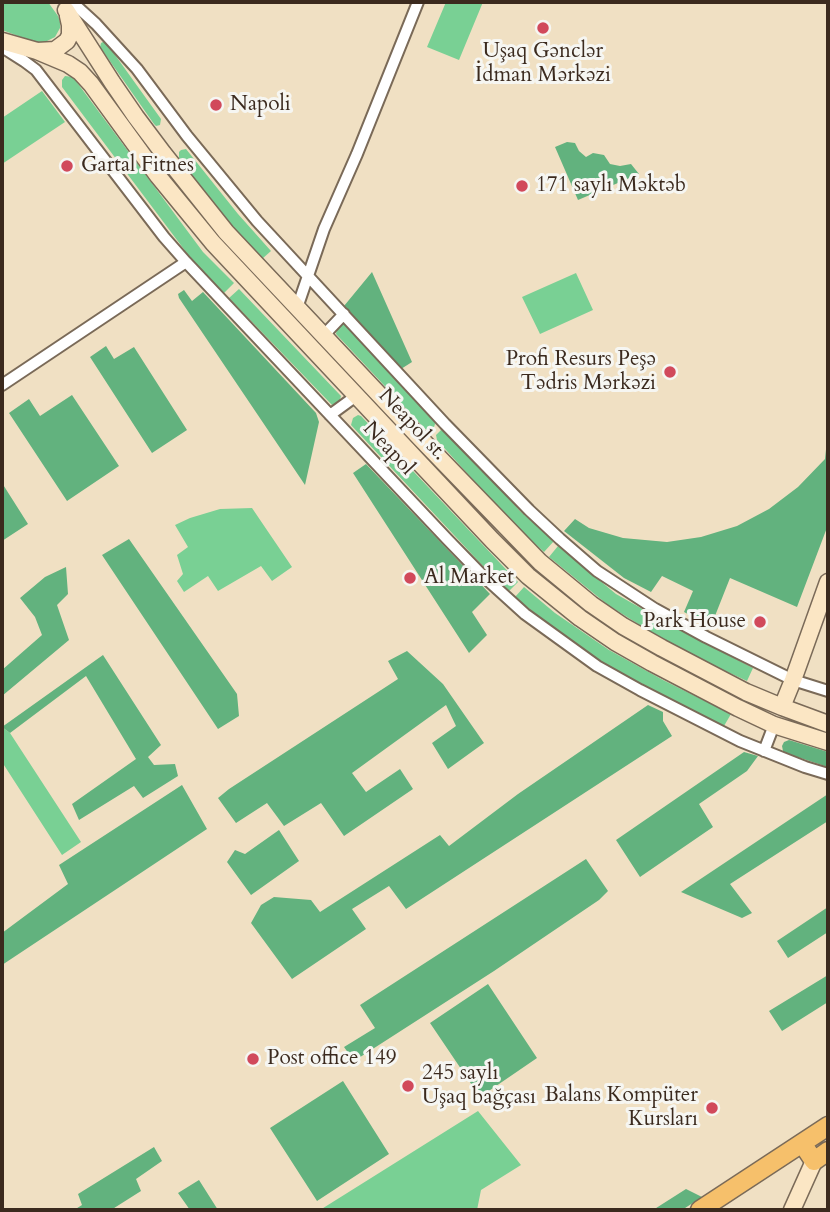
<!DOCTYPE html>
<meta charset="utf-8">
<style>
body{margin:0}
#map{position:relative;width:830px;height:1212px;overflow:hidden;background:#f0e0c3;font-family:Cardo,serif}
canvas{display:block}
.frame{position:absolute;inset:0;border:4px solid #3b2a1e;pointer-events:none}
</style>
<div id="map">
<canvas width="830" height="1212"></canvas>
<div class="frame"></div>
</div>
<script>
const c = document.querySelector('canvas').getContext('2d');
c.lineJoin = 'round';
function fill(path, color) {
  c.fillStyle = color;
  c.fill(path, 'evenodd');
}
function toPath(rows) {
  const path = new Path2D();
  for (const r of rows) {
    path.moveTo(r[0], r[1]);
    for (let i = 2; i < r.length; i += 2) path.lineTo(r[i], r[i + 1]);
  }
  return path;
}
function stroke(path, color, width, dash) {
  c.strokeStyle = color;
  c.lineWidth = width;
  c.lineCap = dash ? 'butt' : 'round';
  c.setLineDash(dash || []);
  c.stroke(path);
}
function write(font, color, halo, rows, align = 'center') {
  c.font = font + ' Cardo,serif';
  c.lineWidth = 6;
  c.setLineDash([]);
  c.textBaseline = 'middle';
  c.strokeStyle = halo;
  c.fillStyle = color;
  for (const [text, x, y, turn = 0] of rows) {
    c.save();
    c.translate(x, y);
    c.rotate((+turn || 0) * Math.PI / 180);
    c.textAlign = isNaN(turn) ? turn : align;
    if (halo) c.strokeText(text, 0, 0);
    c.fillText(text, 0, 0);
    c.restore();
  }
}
const green = toPath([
 [2,2,48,2,58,16,60,22,60,28,55,37,43,43,37,43,2,30],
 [446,2,483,2,459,60,427,47],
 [105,41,161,119,160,125,156,126,154,124,100,47,101,43],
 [65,76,73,77,203,252,234,283,224,293,192,260,62,87,62,80],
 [42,91,65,122,2,164,2,118],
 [186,149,238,214,271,251,262,259,228,222,179,158,179,152,181,150],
 [576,273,593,310,540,334,522,297],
 [239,289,341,396,339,403,332,405,229,298],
 [341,324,347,324,434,418,435,424,434,427,428,430,425,429,336,334,337,328],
 [358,415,361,416,518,582,509,591,482,565,351,425,353,418],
 [441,430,448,432,520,511,554,541,544,552,511,522,437,440,436,435],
 [252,508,292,567,272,581,261,566,218,591,208,576,184,592,177,581,183,574,177,555,188,547,175,525,190,518,220,509],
 [558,546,616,594,685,633,753,668,747,681,678,649,608,605,549,557],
 [524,587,555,613,609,650,663,680,731,714,724,726,656,693,601,661,548,624,515,597],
 [2,727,10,733,81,842,62,855,2,762],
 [478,1111,521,1165,481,1190,477,1210,320,1210]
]);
const forest = toPath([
 [567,142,575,143,579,151,586,157,593,153,604,155,610,164,620,166,631,164,639,174,578,200,555,147],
 [372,272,412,362,401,369,344,306],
 [184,290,192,301,203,292,316,413,319,422,305,485,179,298,178,294],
 [106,346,114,359,134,347,187,430,152,453,90,357],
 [72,395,119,466,67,501,9,413,29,399,40,416],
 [828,430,828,525,797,607,730,578,711,626,684,612,693,591,662,576,651,592,624,578,564,531,575,519,589,528,623,538,667,542,701,537,737,526,769,509,798,487,825,459],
 [366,464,490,594,472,612,487,635,469,653,353,473],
 [2,483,28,524,2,541],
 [129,539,237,694,239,716,218,729,102,555],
 [66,567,68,594,57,605,69,640,2,696,2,670,42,635,35,617,20,598,45,577],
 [407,651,443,684,484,743,448,769,432,743,456,726,446,705,352,773,366,792,400,769,413,789,344,836,321,803,284,826,267,803,236,823,218,798,229,789,398,679,388,661],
 [103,655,161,745,148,757,154,765,175,764,178,776,143,798,134,786,79,820,72,804,136,759,86,676,10,733,2,727],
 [648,705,663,712,663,721,672,736,406,909,389,886,352,909,366,929,292,979,251,923,261,905,274,897,311,900,320,912,440,835,449,846,518,794],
 [789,740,828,752,828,767,785,753,783,751,782,746,784,742],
 [744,752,758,756,747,771,699,804,713,827,640,877,616,840],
 [182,785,207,829,2,965,2,933,68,884,59,865],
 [828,794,828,821,730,884,752,913,742,918,681,892],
 [279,830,299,861,251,895,227,862,235,850,245,854],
 [586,859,608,891,599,900,494,971,354,1061,344,1047,375,1028,360,1005],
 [828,907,828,932,788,958,777,941],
 [828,975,828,1002,782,1031,769,1011],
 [488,984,537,1058,480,1097,430,1023],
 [343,1081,389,1154,317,1201,270,1128],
 [154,1147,162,1161,136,1179,141,1191,111,1210,74,1210,82,1205,78,1194],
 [199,1180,218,1210,190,1210,178,1193],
 [686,1189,702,1197,682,1210,653,1210]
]);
const minor = toPath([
 [72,2,96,24,137,69,187,136,257,221,445,424,529,510,560,539,597,571,655,609,706,637,793,680,828,691],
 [2,47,24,61,36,70,164,237,186,262,447,539,482,575,525,614,597,666,640,690,740,741,805,767,828,774],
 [297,308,324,229,357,154,418,2],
 [323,336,344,314],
 [2,385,186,262],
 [330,415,356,396],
 [764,751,774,725]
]);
const secondary = toPath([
 [66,10,112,82,136,117,163,153,226,232,421,439,540,562,591,604,623,626,662,648,746,692,782,707,828,724],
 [2,41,37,51,55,50,67,41,70,35,70,25,68,16],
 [37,51,68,64,80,72,91,84,158,176,213,243,492,540,528,576,580,618,615,642,652,663,738,708,774,725,828,742],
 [782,707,793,680,828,582],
 [792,1210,814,1161]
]);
const primary = toPath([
 [802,1143,814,1161,828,1151],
 [700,1210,828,1126]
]);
const markers = [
 [543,28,7,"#d1495b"],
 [216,105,7,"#d1495b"],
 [67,166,7,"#d1495b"],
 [522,186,7,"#d1495b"],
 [670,372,7,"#d1495b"],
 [410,578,7,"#d1495b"],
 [760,622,7,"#d1495b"],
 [253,1059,7,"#d1495b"],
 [408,1086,7,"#d1495b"],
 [712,1108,7,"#d1495b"]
];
const poiNames = [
 ["Uşaq Gənclər",543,52,"center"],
 ["İdman Mərkəzi",543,76,"center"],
 ["Napoli",230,105],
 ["Gartal Fitnes",81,166],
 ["171 saylı Məktəb",536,186],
 ["Profi Resurs Peşə",656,360,"right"],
 ["Tədris Mərkəzi",656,384,"right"],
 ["Al Market",424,578],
 ["Park House",746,622,"right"],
 ["Post office 149",267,1059],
 ["245 saylı",422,1074],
 ["Uşaq bağçası",422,1098],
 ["Balans Kompüter",698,1096,"right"],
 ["Kursları",698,1120,"right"]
];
const streetNames = [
 ["Neapol st.",412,425,47],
 ["Neapol",388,449,47]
];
fill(green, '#79d094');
fill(forest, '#62b27e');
stroke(minor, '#7a6a58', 14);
stroke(secondary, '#7a6a58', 19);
stroke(primary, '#7a6a58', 21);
stroke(minor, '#fff', 10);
stroke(secondary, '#fbe6c4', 16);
stroke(primary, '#f6c06b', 18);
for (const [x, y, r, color] of markers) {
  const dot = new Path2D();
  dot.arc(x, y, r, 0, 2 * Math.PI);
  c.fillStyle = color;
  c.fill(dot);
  stroke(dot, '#f6f6f2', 2.5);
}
write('21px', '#3b2a1e', '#f6f6f2', poiNames, 'left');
write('21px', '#3b2a1e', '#f6f6f2', streetNames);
</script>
